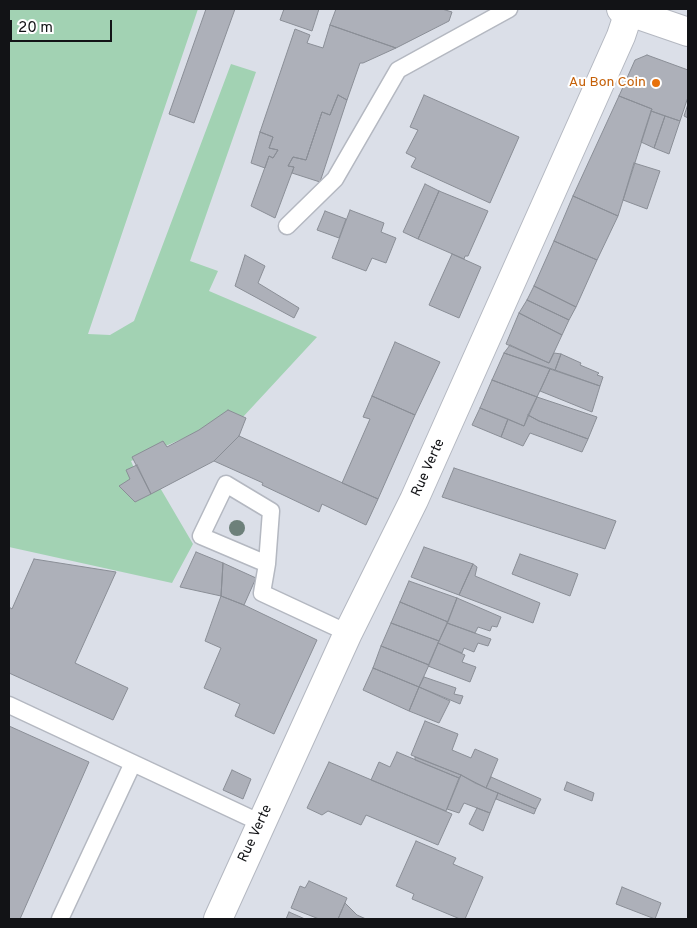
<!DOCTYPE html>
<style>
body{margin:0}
#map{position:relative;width:697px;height:928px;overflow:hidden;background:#dbdfe8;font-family:Overpass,sans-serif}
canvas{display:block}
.frame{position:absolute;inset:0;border:10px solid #121316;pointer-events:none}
.scale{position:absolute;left:10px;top:20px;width:102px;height:22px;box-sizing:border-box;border:2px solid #121316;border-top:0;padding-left:6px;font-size:15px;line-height:18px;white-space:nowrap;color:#121316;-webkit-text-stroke:4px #fff;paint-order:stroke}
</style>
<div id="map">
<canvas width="697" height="928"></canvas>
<div class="frame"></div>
<div class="scale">20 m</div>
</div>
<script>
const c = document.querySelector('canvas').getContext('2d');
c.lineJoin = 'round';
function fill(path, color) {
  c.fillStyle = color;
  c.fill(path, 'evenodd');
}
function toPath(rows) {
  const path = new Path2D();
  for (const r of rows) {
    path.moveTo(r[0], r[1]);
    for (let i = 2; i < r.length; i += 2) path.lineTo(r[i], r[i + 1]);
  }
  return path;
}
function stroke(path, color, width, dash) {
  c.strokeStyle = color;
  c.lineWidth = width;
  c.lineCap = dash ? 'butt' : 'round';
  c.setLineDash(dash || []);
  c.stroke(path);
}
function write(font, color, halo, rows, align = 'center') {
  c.font = font + ' Overpass,sans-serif';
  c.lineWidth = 4;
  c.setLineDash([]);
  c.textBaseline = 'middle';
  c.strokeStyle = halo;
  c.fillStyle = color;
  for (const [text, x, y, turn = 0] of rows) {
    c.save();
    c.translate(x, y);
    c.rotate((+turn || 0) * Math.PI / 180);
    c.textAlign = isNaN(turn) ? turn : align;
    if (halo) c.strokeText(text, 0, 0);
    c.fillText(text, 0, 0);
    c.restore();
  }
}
const green = toPath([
 [9,9,198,9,88,334,110,335,134,321,231,64,256,72,190,261,218,271,209,291,317,337,230,431,191,435,131,461,138,477,159,486,193,544,172,583,9,547]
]);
const building = toPath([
 [206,9,235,9,194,123,169,114,206,9],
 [284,9,319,9,312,31,280,20,284,9],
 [336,9,442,9,452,12,449,21,396,48,330,25,336,9],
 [330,25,396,48,363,63,360,63,347,100,338,95,330,115,322,112,306,160,293,157,288,166,294,167,275,218,251,206,269,156,273,158,278,150,269,148,273,137,260,132,295,29,310,35,307,43,323,48,330,25],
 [647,55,688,70,688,97,680,121,651,111,652,109,619,96,635,60,647,55],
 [338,95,347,100,320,182,292,173,294,167,288,166,293,157,306,160,322,112,330,115,338,95],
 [424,95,519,137,490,203,411,167,416,158,406,153,418,130,410,127,424,95],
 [619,96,652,109,618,216,573,196,619,96],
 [688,104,688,118,684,116,688,104],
 [651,111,665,116,654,148,641,142,651,111],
 [665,116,680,121,669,154,654,148,665,116],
 [260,132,273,137,269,148,278,150,273,158,269,156,265,168,251,163,260,132],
 [634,163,660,171,647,209,623,200,634,163],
 [425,184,439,191,418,239,403,232,425,184],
 [439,191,488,211,468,256,465,256,464,259,418,239,439,191],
 [573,196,618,216,597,260,554,241,573,196],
 [350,210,384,223,381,232,396,238,386,263,372,258,366,271,332,258,350,210],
 [325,211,346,219,339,238,317,230,325,211],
 [554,241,597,260,576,307,534,286,554,241],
 [452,254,481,267,459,318,429,305,452,254],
 [245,255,265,266,258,283,299,308,294,318,235,286,245,255],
 [534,286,576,307,569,320,527,300,534,286],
 [527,300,569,320,562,335,519,313,527,300],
 [519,313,562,335,549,363,506,344,519,313],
 [395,342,440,362,415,415,372,396,395,342],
 [510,345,549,363,554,353,561,354,555,370,504,353,510,345],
 [504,353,550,369,537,397,492,380,504,353],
 [561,354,581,363,580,365,599,373,597,375,603,377,600,386,555,370,561,354],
 [550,369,600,386,592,412,540,391,550,369],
 [492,380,537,397,524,426,480,408,492,380],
 [372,396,415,415,378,499,342,483,370,419,363,417,372,396],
 [537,397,597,417,588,439,539,421,528,415,537,397],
 [480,408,508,419,501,437,472,425,480,408],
 [228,410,246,418,239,436,214,461,151,494,132,457,163,441,167,447,199,430,228,410],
 [528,415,539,421,588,439,582,452,530,433,523,446,501,437,508,419,524,426,528,415],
 [239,436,378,499,366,525,322,504,319,512,262,485,263,483,214,461,239,436],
 [137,465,151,494,135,502,119,486,130,479,126,470,137,465],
 [454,468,616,521,605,549,442,497,454,468],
 [424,547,473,564,459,595,411,577,424,547],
 [196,552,223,563,221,596,180,587,196,552],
 [520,554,578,574,570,596,512,574,520,554],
 [34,559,116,572,75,663,128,688,113,720,9,673,9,607,12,609,34,559],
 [223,563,256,578,244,605,221,596,223,563],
 [473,564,477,567,475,576,540,603,533,623,459,595,473,564],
 [409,581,457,598,448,622,400,602,409,581],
 [221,596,244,605,317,640,274,734,235,716,240,704,204,688,221,648,205,641,221,596],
 [457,598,501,617,497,627,492,626,490,631,478,627,475,633,447,623,457,598],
 [400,602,448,622,439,641,391,623,400,602],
 [391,623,439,641,429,665,381,646,391,623],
 [447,623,491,639,488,646,478,643,474,652,464,648,462,653,438,643,447,623],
 [438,643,465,655,462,662,476,667,470,682,428,666,438,643],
 [381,646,429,665,419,687,373,668,381,646],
 [373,668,419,687,409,711,363,690,373,668],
 [424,677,456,688,454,694,463,696,460,704,419,687,424,677],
 [419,687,450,701,439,723,409,711,419,687],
 [425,721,458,734,452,750,471,758,475,749,498,759,486,788,461,775,411,755,425,721],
 [9,726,89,762,20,919,9,919,9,726],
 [397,752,459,778,446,811,371,780,379,762,390,767,397,752],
 [415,757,461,775,459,778,415,760,415,757],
 [329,762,452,814,438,845,366,815,361,825,328,811,322,815,307,808,329,762],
 [232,770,251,779,243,799,223,790,232,770],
 [461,775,475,783,498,793,490,813,464,803,459,813,447,809,461,775],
 [491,777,541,799,536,809,486,788,491,777],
 [567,782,594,793,592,801,564,790,567,782],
 [498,793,536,809,534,814,496,799,498,793],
 [477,808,490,813,483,831,469,824,477,808],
 [416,841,456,858,453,864,483,877,465,919,460,919,412,899,414,894,396,886,416,841],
 [309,881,347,898,338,919,319,919,291,908,300,886,305,888,309,881],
 [622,887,661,903,655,919,616,904,622,887],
 [345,903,357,915,366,919,338,919,345,903],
 [289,912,305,919,286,919,289,912]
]);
const service = toPath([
 [287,226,335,179,398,70,509,9],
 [267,564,201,536,226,484,271,511,267,564,262,593,348,633],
 [9,705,261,823],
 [60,919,133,763]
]);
const minor = toPath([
 [218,919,348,633,414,500,621,36,630,9]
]);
const secondary = toPath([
 [621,9,688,32]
]);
const trees = [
 [237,528]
];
const markers = [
 [656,83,5,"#e8710a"]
];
const foodNames = [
 ["Au Bon Coin",646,83]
];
const streetNames = [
 ["Rue Verte",429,468,-66],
 ["Rue Verte",256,834,-65]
];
fill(green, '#a2d2b3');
fill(building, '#adb0b9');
stroke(building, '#8a8e96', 1);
stroke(service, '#b4b8c1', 19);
stroke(minor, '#b4b8c1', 30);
stroke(secondary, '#b4b8c1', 30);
stroke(service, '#fff', 16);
stroke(minor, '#fff', 28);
stroke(secondary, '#fff', 28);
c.fillStyle = '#6d807a';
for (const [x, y] of trees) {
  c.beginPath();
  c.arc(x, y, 8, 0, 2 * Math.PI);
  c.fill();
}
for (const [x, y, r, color] of markers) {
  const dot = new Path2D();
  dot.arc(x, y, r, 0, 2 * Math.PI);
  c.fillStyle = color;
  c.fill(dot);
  stroke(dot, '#fff', 2);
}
write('14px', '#c56008', '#fff', foodNames, 'right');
write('14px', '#121316', '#fff', streetNames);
</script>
